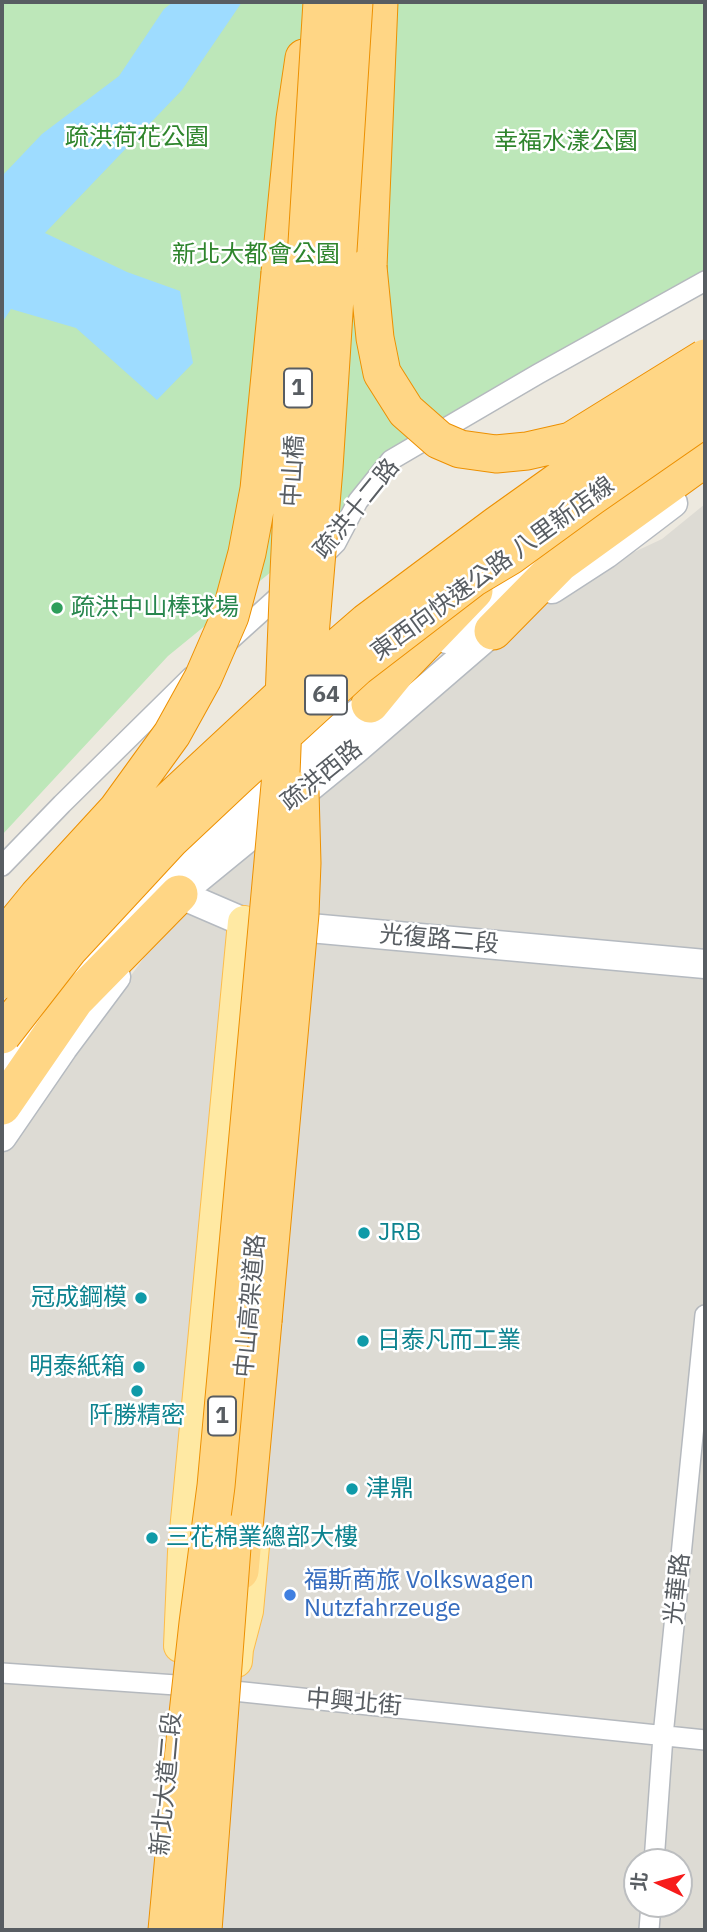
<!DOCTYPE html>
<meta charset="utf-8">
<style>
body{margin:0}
#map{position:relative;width:707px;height:1932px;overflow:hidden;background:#ede9df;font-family:"IBM Plex Sans","Noto Sans TC",sans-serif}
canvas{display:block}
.frame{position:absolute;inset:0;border:4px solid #585d62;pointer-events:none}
.north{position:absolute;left:623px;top:1848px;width:70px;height:70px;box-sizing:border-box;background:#fff;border:2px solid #bcbec0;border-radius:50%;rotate:275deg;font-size:19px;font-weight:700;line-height:28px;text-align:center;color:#585d62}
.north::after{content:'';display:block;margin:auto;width:24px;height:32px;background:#f71c1b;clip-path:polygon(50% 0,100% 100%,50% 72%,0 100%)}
</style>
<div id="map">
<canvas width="707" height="1932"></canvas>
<div class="frame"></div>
<div class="north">北</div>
</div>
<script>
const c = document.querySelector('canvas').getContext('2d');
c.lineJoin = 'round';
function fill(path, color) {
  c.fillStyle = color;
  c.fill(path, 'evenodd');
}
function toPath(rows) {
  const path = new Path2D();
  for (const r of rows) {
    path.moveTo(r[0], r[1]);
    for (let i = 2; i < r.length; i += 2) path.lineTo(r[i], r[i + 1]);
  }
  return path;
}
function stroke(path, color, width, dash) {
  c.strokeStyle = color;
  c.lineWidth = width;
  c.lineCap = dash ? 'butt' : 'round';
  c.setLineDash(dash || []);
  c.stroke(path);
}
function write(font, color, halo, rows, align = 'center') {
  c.font = font + ' "IBM Plex Sans","Noto Sans TC",sans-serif';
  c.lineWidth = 5;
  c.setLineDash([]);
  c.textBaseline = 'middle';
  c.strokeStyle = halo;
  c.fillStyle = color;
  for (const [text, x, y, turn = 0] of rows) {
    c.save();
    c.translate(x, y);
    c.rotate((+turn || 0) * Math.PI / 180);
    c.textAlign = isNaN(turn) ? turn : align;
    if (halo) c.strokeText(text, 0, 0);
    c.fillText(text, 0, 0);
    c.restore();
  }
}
const industrial = toPath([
 [705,504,705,1930,2,1930,2,1154,177,912,568,583,662,539],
 [637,1862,679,1862,679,1904,637,1904]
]);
const green = toPath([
 [2,2,705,2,705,276,505,381,168,656,2,835]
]);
const water = toPath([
 [173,2,242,2,182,90,45,233,127,272,180,291,193,363,157,400,76,328,11,309,2,323,2,176,42,134,119,76,164,9]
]);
const street = toPath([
 [319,560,336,543,358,501,391,460,538,374,705,281],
 [228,642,289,587],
 [2,866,62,804,191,677],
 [2,1673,176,1685,705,1740],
 [654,1862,663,1736,705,1315],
 [649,1930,651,1904]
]);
const secondary = toPath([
 [552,589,606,554,673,503],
 [447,639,545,557],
 [166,884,179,894,244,922,705,964],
 [168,909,179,894,355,750,493,631,508,620],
 [76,968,160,879,233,815,384,692],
 [2,1064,35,1019],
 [2,1137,63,1048,116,977]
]);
const primary = toPath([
 [180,1646,184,1552,244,922],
 [236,1661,237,1649,247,1611,253,1546]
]);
const highway = toPath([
 [368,267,379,2],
 [280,273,295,119,304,58],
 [493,631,560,563,705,458],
 [370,704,397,671,474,591],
 [2,1106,75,1000,179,894],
 [240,1571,263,1321]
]);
const highwayBridge = toPath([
 [368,267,375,338,382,373,406,411,439,440,460,449,496,454,527,451,571,441,705,358],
 [309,647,324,468,354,2],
 [2,940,38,896,117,810,172,734,203,678,230,616,247,553,259,489,280,273],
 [2,980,46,926,156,813,284,694,367,622,497,525,577,468,656,414,705,384],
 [2,1035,69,949,171,839,237,777,357,667,473,578,510,556,591,497,705,418],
 [263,1321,300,914,302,863,300,791],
 [167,1930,183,1759,198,1623,216,1486,281,774,289,573,297,403,322,2],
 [203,1930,233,1534]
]);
const markers = [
 [57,608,7,"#2e9e5b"],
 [364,1233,7,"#0f9aa8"],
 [141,1298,7,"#0f9aa8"],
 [363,1341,7,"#0f9aa8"],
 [139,1367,7,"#0f9aa8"],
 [137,1391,7,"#0f9aa8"],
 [352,1489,7,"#0f9aa8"],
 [152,1538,7,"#0f9aa8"],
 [290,1595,7,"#3f7fe0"]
];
const shields = [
 [298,388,28],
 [326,695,42],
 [222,1416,28]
];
const shieldNames = [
 ["1",298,388],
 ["64",326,695],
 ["1",222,1416]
];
const parkNames = [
 ["疏洪荷花公園",137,138],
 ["幸福水漾公園",566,142],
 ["新北大都會公園",256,255]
];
const streetNames = [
 ["中山橋",294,471,-87],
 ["疏洪十二路",357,509,-51],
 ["東西向快速公路 八里新店線",493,569,-36],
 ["疏洪西路",322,776,-39],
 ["光復路二段",439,940,5],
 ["中山高架道路",251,1306,-85],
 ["光華路",678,1589,-84],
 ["中興北街",354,1703,5],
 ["新北大道二段",167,1784,-85]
];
const leisureNames = [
 ["疏洪中山棒球場",71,608]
];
const cultureNames = [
 ["JRB",378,1233],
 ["冠成鋼模",127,1298,"right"],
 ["日泰凡而工業",377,1341],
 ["明泰紙箱",125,1367,"right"],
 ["阡勝精密",137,1416,"center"],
 ["津鼎",366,1489],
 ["三花棉業總部大樓",166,1538]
];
const shopNames = [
 ["福斯商旅 Volkswagen",304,1581],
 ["Nutzfahrzeuge",304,1609]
];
fill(industrial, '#dddbd4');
fill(green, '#bde7b9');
fill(water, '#9edcff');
stroke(street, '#b5b9be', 22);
stroke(secondary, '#b5bac0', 31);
stroke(primary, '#fdbc49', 34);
stroke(highway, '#ed9000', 39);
stroke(street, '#fff', 19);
stroke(secondary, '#fff', 28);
stroke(primary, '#ffe9a3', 32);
stroke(highway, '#ffd685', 37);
stroke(highwayBridge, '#ed9000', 39, []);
stroke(highwayBridge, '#ffd685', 37);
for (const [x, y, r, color] of markers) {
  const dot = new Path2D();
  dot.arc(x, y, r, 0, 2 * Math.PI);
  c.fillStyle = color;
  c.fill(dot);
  stroke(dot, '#fff', 2.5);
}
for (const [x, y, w] of shields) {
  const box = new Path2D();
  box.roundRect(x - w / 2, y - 19.5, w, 39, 5);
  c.fillStyle = '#fff';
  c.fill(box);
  stroke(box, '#585d62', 2);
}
write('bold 23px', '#585d62', null, shieldNames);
write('24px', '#2f852d', '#fff', parkNames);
write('24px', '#585d62', '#fff', streetNames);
write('24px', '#27864d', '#fff', leisureNames, 'left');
write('24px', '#0d838f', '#fff', cultureNames, 'left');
write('24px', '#366cbe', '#fff', shopNames, 'left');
</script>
